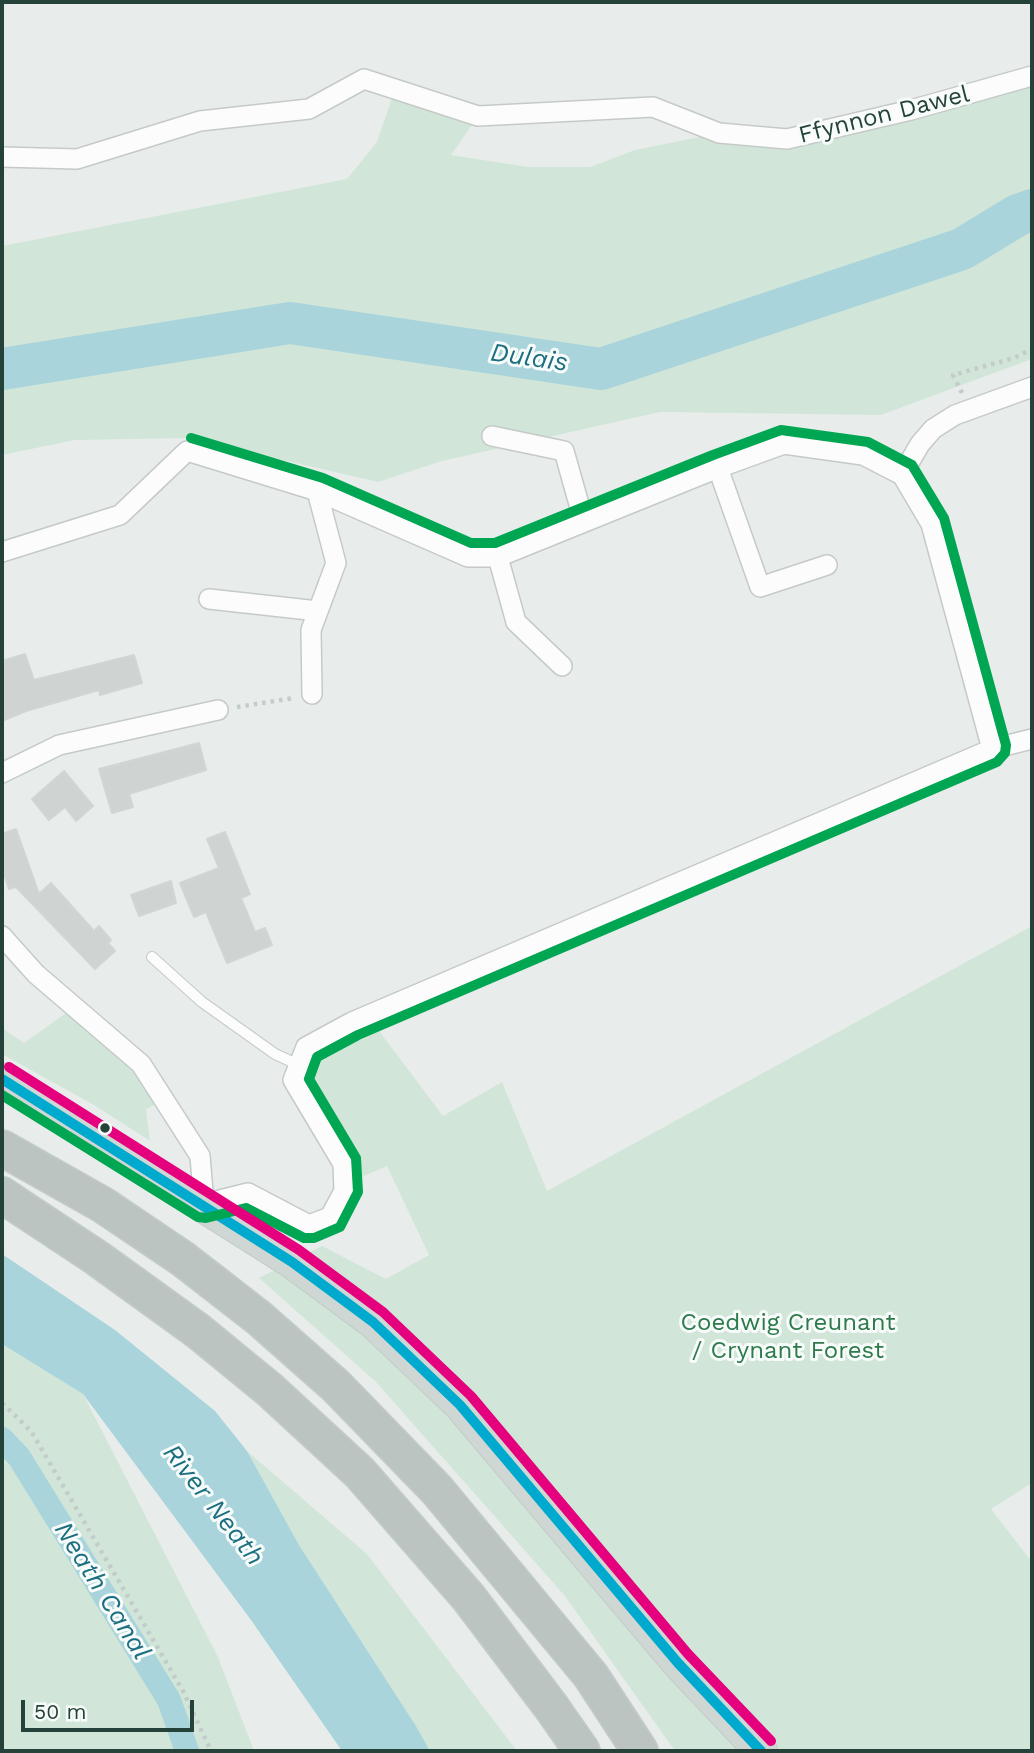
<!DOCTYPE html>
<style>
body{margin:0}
#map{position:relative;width:1034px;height:1753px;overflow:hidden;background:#e8edeb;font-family:"Work Sans",sans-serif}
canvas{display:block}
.frame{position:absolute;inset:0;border:4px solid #24423a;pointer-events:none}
.scale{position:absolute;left:21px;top:1700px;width:173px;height:32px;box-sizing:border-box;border:4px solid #24423a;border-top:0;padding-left:9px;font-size:21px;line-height:24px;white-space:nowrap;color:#24423a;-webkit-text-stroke:5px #f7fbf9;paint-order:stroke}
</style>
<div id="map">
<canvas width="1034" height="1753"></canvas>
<div class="frame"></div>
<div class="scale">50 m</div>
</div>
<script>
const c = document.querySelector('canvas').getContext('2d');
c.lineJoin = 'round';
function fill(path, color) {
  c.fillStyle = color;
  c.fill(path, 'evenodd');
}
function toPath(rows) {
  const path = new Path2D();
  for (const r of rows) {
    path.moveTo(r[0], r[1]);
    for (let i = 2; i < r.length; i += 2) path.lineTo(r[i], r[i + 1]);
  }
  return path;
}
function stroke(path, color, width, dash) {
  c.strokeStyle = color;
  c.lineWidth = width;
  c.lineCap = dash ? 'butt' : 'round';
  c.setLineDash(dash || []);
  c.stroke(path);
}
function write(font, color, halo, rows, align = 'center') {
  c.font = font + ' "Work Sans",sans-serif';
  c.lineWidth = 6;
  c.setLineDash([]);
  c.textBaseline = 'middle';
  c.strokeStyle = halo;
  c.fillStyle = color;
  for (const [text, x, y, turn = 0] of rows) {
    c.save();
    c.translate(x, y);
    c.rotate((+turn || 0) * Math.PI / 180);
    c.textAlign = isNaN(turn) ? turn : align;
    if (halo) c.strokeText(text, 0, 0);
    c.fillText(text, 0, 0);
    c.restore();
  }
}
const green = toPath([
 [1032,76,1032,359,881,415,660,412,442,461,378,482,188,438,75,440,2,455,2,246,347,179,377,142,395,89,478,116,451,155,528,167,590,167,635,150,719,133,787,139],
 [1032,926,1032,1483,991,1509,1032,1562,1032,1751,675,1751,565,1596,376,1382,259,1278,322,1246,386,1279,429,1255,387,1166,357,1179,343,1164,293,1080,306,1047,367,1015,443,1116,502,1082,547,1191],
 [73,1008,141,1064,161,1102,146,1109,150,1141,94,1105,2,1054,2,1028,24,1043],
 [2,1344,83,1394,218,1657,254,1751,2,1751],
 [247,1451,367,1554,517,1751,430,1751,416,1726,299,1545]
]);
const water = toPath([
 [2,1254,115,1330,215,1411,247,1451,299,1545,416,1726,430,1751,342,1751,251,1620,83,1394,2,1344]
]);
const canal = toPath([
 [2,1439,19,1457,169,1700,187,1751]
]);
const river = toPath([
 [2,369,290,323,601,369,962,249,1018,215,1032,210]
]);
const building = toPath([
 [25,654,34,680,134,655,142,683,100,695,99,690,26,711,2,721,2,661,25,654],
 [199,743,206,770,129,794,133,807,112,813,99,769,199,743],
 [64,771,93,806,76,821,65,807,49,820,32,799,64,771],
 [16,829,39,894,51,883,94,931,99,926,111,940,108,943,115,951,95,969,16,887,9,889,2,868,2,834,16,829],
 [225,832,250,894,241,898,255,932,265,928,272,945,227,963,206,912,194,917,180,883,219,868,207,839,225,832],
 [171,881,176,903,139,916,131,895,171,881]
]);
const path = toPath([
 [962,393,953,375,1014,358,1032,349],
 [237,707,294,698],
 [2,1403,31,1431,183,1691,211,1751]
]);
const lane = toPath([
 [152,957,202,1002,275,1054,299,1065]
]);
const street = toPath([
 [2,157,77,159,200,121,309,109,364,79,478,116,653,107,719,133,787,139,911,110,1032,76],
 [492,436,564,451,584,522],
 [718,468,760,587,827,565],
 [902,475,920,444,933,429,955,415,1032,387],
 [2,552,120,515,187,451,317,491,468,557,498,557,718,468,784,444,863,455,902,475,931,524,992,749],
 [498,557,516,622,562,666],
 [209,599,318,611],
 [312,694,311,630,336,563,317,491],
 [2,773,59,745,218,710],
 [2,936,36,974,141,1064,200,1156,204,1204,248,1193,309,1225,330,1217,344,1191,343,1164,293,1080,306,1047,352,1022,992,749,1032,739]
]);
const primary = toPath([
 [2,1079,292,1262,373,1322,460,1405,678,1663,761,1751]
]);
const highway = toPath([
 [2,1148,103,1205,183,1259,259,1318,336,1386,437,1490,591,1676,640,1751],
 [2,1195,97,1258,198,1331,270,1390,360,1473,469,1598,552,1708,582,1751]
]);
const bus1 = toPath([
 [2,1079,292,1262,373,1322,460,1405,678,1663,761,1751]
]);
const bus2 = toPath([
 [2,1095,198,1217,206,1218,246,1208,304,1238,314,1238,340,1227,358,1192,356,1158,309,1079,317,1057,358,1035,997,762,1005,753,1006,745,944,518,912,465,868,442,781,430,713,455,495,543,471,543,323,478,191,438]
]);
const bus3 = toPath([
 [9,1067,299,1250,383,1312,471,1396,688,1654,771,1741]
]);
const markers = [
 [105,1128,6,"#24423a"]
];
const streetNames = [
 ["Ffynnon Dawel",884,115,-14]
];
const parkNames = [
 ["Coedwig Creunant",788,1323],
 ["/ Crynant Forest",788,1351]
];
const waterNames = [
 ["Dulais",529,358,8],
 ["River Neath",213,1505,52],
 ["Neath Canal",102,1591,58]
];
fill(green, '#d1e6d8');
fill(water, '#a9d4db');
stroke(canal, '#a9d4db', 24);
stroke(river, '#a9d4db', 42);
fill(building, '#cfd4d2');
stroke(building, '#d1d6d4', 2);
stroke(lane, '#c5cac8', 12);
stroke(street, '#c5cac8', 22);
stroke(primary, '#c3ccc9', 34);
stroke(highway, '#c3ccc9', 38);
stroke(path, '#c3ccca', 4.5, [3.5, 5]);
stroke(lane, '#fcfcfc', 10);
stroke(street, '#fcfcfc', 19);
stroke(primary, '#cfd7d5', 32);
stroke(highway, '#bcc4c2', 35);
stroke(bus1, '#00a9ce', 10);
stroke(bus2, '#00a651', 10);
stroke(bus3, '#e5007d', 10);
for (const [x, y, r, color] of markers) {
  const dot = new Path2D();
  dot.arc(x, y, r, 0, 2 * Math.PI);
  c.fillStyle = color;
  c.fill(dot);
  stroke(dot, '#f7fbf9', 2.5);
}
write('24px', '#24423a', '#f7fbf9', streetNames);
write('24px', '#2d7a4b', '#f7fbf9', parkNames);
write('italic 26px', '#1c6f80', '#f7fbf9', waterNames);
</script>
